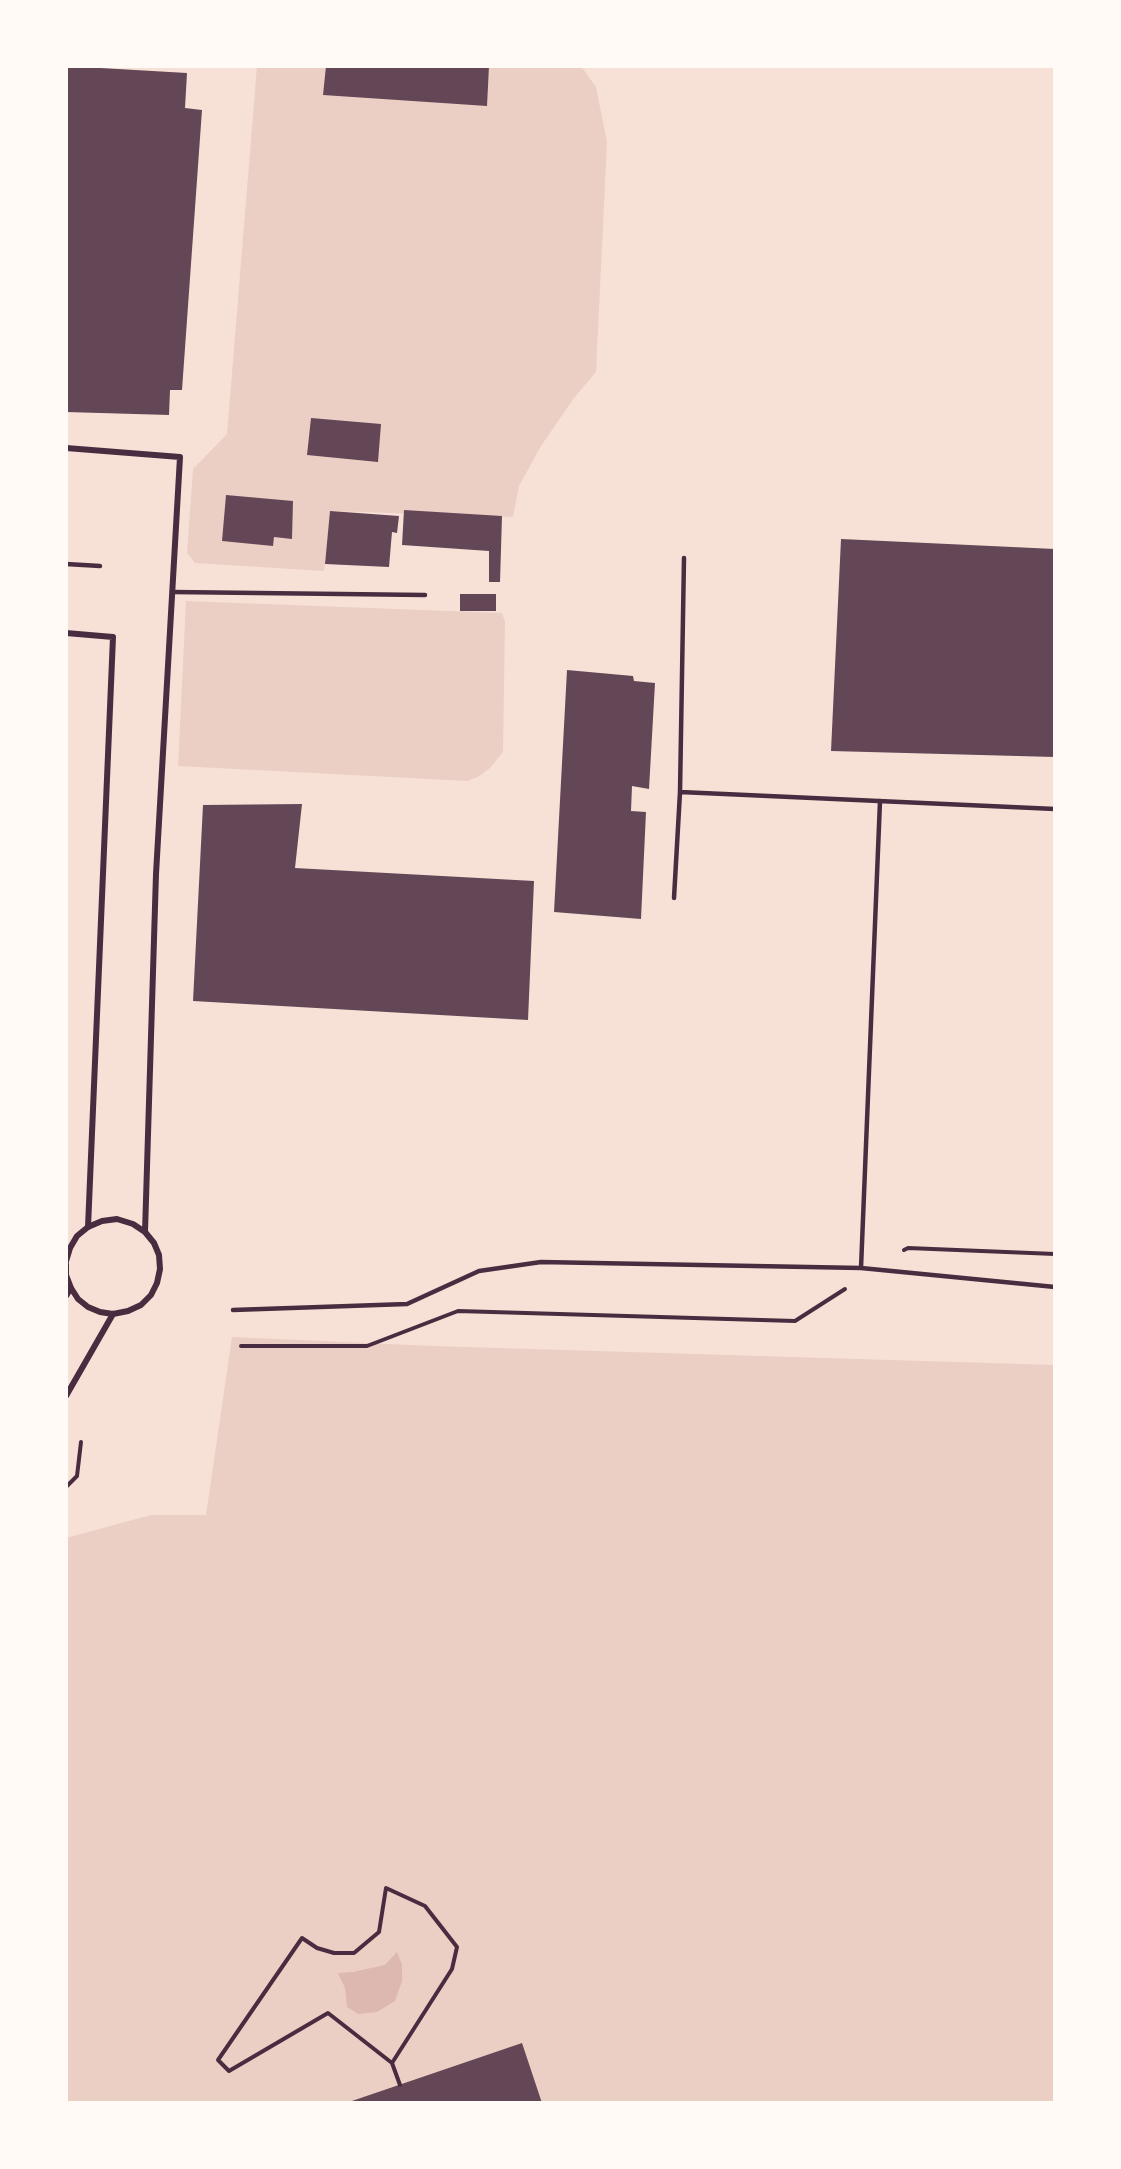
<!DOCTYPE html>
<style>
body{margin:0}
#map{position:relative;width:1121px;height:2169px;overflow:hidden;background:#f7e1d7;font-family:Lato,sans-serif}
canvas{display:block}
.frame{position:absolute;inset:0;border:68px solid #fffaf5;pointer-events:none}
</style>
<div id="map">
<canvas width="1121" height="2169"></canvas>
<div class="frame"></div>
</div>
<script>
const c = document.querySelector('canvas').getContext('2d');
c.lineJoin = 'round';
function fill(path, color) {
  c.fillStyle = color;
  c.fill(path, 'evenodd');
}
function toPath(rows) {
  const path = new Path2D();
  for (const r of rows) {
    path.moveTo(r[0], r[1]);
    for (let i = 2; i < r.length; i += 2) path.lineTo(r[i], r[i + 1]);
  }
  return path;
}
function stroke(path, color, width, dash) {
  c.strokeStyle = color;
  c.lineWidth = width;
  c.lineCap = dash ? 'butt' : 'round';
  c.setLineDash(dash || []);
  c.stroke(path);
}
const green = toPath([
 [257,66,581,66,596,87,607,142,596,372,574,398,541,446,519,486,513,517,331,511,324,571,195,563,187,553,193,469,227,434],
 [186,601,502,613,505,622,503,752,490,768,478,777,467,781,178,766],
 [232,1337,434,1346,1055,1365,1055,2103,66,2103,66,1538,151,1515,206,1515]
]);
const water = toPath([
 [397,1952,402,1965,402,1981,395,2001,377,2012,358,2014,347,2007,345,1988,338,1973,353,1972,385,1965]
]);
const building = toPath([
 [66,66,187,73,185,108,202,110,182,390,170,390,169,415,66,412],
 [326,66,489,66,487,106,323,95],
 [311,418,381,424,378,462,307,455],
 [226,495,293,501,292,539,274,537,273,546,222,541],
 [404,510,502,516,500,582,489,582,489,551,402,545],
 [330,511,399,516,397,533,392,532,389,567,325,564],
 [841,539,1055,549,1055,757,831,751],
 [460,594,496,594,496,611,460,611],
 [567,670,633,676,634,681,655,683,649,789,632,786,631,811,646,812,641,919,554,912],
 [302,804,295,868,534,881,528,1020,193,1001,203,805],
 [522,2043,542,2103,346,2103]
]);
const path = toPath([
 [904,1250,908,1248,1055,1254],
 [241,1346,367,1346,458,1311,795,1321,845,1289],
 [66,1487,77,1476,81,1442],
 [392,2063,452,1969,457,1947,425,1906,386,1888,379,1932,354,1953,334,1953,317,1948,302,1938,218,2060,229,2071,328,2013,392,2063,400,2085]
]);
const service = toPath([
 [66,564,100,566],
 [173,592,425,595],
 [680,792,1055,809],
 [674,898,680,792,684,558],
 [861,1268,880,801],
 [233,1310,407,1304,479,1271,541,1262,861,1268,1055,1287]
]);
const minor = toPath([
 [66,448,180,457,156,874,145,1232],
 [66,633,113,637,88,1227],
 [66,1261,70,1248,77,1236,88,1227,102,1221,117,1219,133,1224,145,1232,154,1243,159,1255,160,1269,157,1283,151,1295,141,1305,128,1311,113,1314,100,1312,88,1307,78,1299,71,1288,66,1275,66,1264],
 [66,1296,71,1288],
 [66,1396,113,1314]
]);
fill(green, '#ebcfc5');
fill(water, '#dcb8b0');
fill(building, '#644757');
stroke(path, '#4a2c40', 4);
stroke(service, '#4a2c40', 4.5);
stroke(minor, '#4a2c40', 6);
</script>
